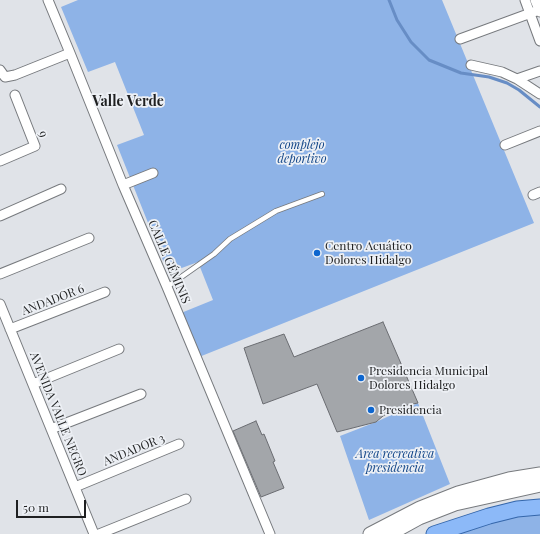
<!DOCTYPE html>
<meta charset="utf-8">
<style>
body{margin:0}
#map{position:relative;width:540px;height:534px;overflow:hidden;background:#e0e3e8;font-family:"Playfair Display",serif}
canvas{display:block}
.scale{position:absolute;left:16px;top:500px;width:70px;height:18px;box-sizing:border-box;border:2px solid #1f2021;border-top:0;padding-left:5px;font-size:12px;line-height:14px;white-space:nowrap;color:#1f2021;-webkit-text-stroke:3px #edf0f5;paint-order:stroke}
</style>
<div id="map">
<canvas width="540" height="534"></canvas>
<div class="scale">50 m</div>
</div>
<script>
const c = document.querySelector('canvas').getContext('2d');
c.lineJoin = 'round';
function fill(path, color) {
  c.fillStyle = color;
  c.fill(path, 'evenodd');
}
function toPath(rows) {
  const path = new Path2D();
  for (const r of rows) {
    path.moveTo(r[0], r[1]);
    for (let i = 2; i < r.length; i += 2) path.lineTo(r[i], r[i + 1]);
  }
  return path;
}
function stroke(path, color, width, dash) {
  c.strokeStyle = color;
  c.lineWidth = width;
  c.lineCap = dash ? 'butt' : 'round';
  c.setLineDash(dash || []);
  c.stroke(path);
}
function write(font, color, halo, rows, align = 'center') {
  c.font = font + ' "Playfair Display",serif';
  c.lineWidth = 3.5;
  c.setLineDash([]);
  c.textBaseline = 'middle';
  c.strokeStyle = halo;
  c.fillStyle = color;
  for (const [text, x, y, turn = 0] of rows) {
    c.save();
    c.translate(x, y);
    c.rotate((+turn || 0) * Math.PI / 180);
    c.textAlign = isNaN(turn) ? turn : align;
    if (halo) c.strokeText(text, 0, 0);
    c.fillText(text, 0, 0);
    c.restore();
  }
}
const green = toPath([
 [78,0,442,0,534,223,199,357,181,313,213,300,198,262,168,273,117,145,144,135,115,62,88,72,61,7],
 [418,403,450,484,369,520,340,436,376,422],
 [540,508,540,534,444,534]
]);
const stream = toPath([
 [389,0,397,20,411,42,429,60,461,73,489,77,507,83,519,90,540,107]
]);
const building = toPath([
 [383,322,418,403,402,406,383,416,376,422,337,432,317,384,263,404,244,348,284,334,294,357,383,322],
 [256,421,262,435,264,434,275,461,273,462,284,488,261,497,233,431,256,421]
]);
const lane = toPath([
 [167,287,214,254,230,239,276,211,322,194]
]);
const street = toPath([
 [48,0,70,53,123,185,167,287,270,534],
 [525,0,540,41],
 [535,0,540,12],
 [460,39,539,10],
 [471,65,502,72,517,79,540,94],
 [0,70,5,77,15,75,70,53],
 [517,79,540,71],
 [505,145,540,131],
 [0,161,35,146,15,95],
 [123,185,153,173],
 [533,195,540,192],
 [0,216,61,189],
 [0,274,89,238],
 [0,304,94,534],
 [10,329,105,292],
 [33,384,119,349],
 [51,429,141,394],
 [75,487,179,444],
 [99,534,186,499]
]);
const secondary = toPath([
 [370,534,420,508,458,493,509,479,540,474],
 [390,534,419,518,455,504,540,485]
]);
const primary = toPath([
 [434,534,489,516,517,509,540,507]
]);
const markers = [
 [317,253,4,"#0d66cf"],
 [361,378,4,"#0d66cf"],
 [371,410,4,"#0d66cf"]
];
const streetNames = [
 ["9",43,134,70],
 ["CALLE GÉMINIS",169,262,67],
 ["ANDADOR 6",53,300,-21],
 ["AVENIDA VALLE NEGRO",58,414,68],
 ["ANDADOR 3",134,450,-22]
];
const parkNames = [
 ["complejo",302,145],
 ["deportivo",302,159],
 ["Area recreativa",395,454],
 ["presidencia",395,468]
];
const poiNames = [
 ["Centro Acuático",325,246],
 ["Dolores Hidalgo",325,260],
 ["Presidencia Municipal",369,371],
 ["Dolores Hidalgo",369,385],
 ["Presidencia",379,410]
];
const quarterNames = [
 ["Valle Verde",128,102]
];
fill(green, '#8eb3e7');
stroke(stream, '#678dc5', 3);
fill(building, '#a3a6aa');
stroke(building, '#6a6c71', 1);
stroke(lane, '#777a7e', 6);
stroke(street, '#777a7e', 11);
stroke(secondary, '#777a7e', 15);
stroke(primary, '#3466aa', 17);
stroke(lane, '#fff', 4.5);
stroke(street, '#fff', 9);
stroke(secondary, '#fff', 13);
stroke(primary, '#8cb9f8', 15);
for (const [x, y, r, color] of markers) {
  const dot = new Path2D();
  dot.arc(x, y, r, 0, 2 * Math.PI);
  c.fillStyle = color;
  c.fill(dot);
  stroke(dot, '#edf0f5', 1.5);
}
write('12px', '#1f2021', '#edf0f5', streetNames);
write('italic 12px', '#114588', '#edf0f5', parkNames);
write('12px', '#1f2021', '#edf0f5', poiNames, 'left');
write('bold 14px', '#1f2021', '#edf0f5', quarterNames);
</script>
